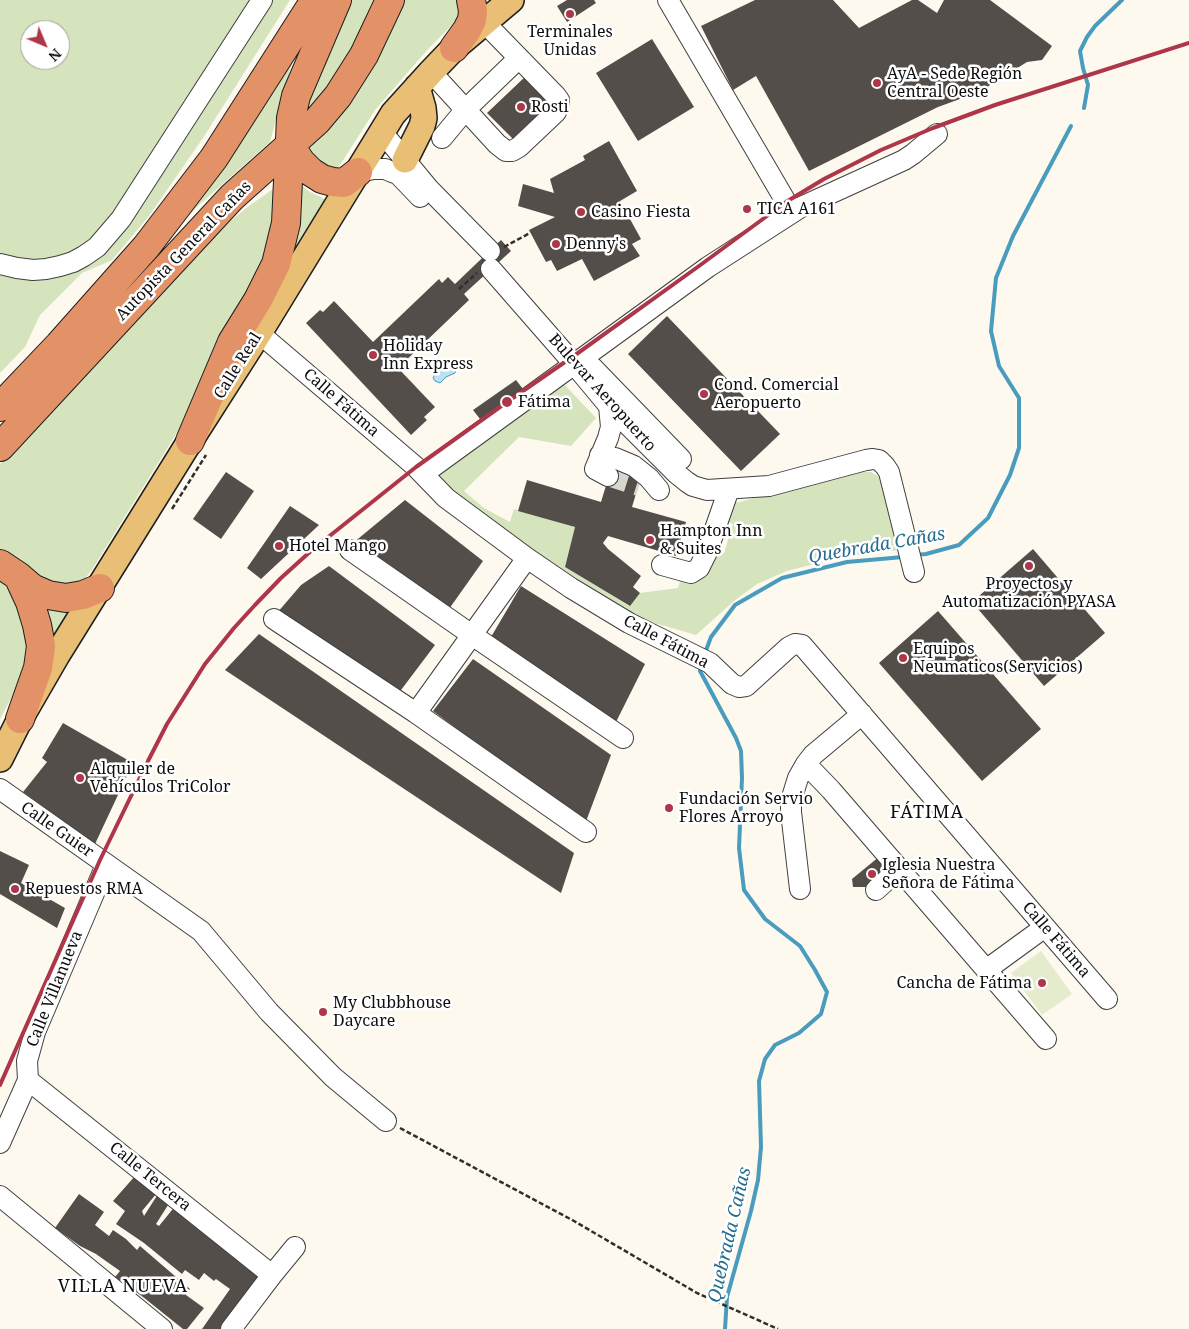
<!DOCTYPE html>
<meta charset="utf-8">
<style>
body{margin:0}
#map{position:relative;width:1189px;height:1329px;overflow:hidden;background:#fdf9ef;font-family:"Noto Serif",serif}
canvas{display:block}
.north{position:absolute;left:20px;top:20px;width:50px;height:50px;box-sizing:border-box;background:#fff;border:1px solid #9e9e9e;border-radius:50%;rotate:135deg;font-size:14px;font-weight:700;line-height:20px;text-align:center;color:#0d0d0d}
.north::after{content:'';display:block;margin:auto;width:18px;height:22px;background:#ad3649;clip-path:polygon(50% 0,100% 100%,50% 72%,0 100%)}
</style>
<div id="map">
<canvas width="1189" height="1329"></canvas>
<div class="north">N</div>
</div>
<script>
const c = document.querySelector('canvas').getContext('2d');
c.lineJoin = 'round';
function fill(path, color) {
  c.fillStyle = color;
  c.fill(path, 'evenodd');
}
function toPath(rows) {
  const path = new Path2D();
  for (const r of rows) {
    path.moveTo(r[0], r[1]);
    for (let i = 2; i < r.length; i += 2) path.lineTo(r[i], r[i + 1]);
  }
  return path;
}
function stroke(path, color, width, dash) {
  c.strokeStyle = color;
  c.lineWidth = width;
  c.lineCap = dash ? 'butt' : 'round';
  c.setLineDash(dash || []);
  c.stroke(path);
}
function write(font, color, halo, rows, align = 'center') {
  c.font = font + ' "Noto Serif",serif';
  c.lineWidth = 5;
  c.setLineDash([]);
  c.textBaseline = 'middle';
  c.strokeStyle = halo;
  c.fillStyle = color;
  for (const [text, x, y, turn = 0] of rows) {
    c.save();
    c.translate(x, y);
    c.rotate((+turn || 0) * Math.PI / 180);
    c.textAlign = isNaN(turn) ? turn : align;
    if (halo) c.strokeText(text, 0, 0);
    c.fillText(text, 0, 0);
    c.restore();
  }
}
const green = toPath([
 [0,0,290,0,203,138,149,216,112,260,82,273,40,315,25,347,0,373],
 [30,30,60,30,60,60,30,60],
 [352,0,377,0,353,54,299,126],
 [402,0,460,0,462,11,457,20,429,48,375,110,335,173,307,151,339,111],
 [301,30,270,142,180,222],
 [298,183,310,192,325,199,295,251],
 [273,189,278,197,266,259,221,332,181,426,93,568,81,584,74,587,48,583,7,553,0,549,0,464,224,226,249,206],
 [563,383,596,418,571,446,519,437,464,491,484,508,510,522,514,509,575,527,565,567,629,606,640,593,678,588,681,577,712,554,724,553,733,524,724,520,729,503,740,502,852,471,871,472,884,480,899,550,842,557,787,571,757,584,734,601,696,635,644,620,601,594,451,496,431,480],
 [0,579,12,592,28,619,29,665,0,719],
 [39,600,73,605,47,646]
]);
const pitch = toPath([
 [1041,951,1072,994,1042,1015,1011,973]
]);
const water = toPath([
 [450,361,455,364,456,368,455,373,446,377,440,383,435,381,433,378,438,367,442,364,450,361]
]);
const stream = toPath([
 [1084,108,1088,85,1083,68,1080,51,1087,37,1095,26,1122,0],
 [915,555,926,554,959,545,988,518,1010,475,1019,448,1019,398,999,366,991,331,996,278,1013,236,1071,126],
 [705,653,711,637,735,605,782,578,847,562,903,557],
 [702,665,700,671,736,738,741,751,742,778,739,848,744,890,765,919,800,946,815,970,827,992,821,1014,799,1033,775,1045,765,1059,759,1081,761,1147,758,1180,751,1211,727,1297,725,1329]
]);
const building = toPath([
 [567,0,594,0,596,3,567,22,557,6],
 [755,0,833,0,859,28,912,0,918,0,937,13,944,0,990,0,1052,46,1042,60,1027,62,979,92,938,107,809,171,756,76,733,90,701,26],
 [652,39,694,107,638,141,596,73],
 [528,74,555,102,516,142,487,113],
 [609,141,637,191,620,201,641,239,632,244,640,256,594,281,582,259,557,271,551,260,546,262,529,230,555,217,518,206,523,184,554,193,550,179,585,160,583,156],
 [501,240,511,251,464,294,469,300,398,368,435,407,424,417,427,420,411,435,306,323,320,310,323,312,334,301,373,342,439,279,442,283,448,277,455,284],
 [667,316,780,434,741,471,628,354],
 [516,380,523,389,480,419,473,410],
 [611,469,641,477,632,507,686,522,676,556,608,536,603,543,608,549,641,576,633,587,640,593,630,606,565,567,575,527,518,511,527,480,601,502],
 [226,472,254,491,221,539,193,519],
 [405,500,483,561,449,609,353,543],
 [290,506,319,525,261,579,247,568],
 [1033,549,1105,633,1044,686,972,602],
 [329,566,435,645,398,694,277,613,301,585],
 [521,586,645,664,616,722,491,637],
 [938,611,1041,729,982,781,879,663],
 [259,634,574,853,561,893,225,670],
 [473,659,611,755,585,824,433,711],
 [63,723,133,763,95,844,23,792,47,762,42,758],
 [0,851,29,865,21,883,65,908,57,928,0,894],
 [880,856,892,870,870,887,853,887,852,879],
 [135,1176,157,1193,142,1211,144,1216,158,1194,170,1202,156,1224,159,1226,176,1205,269,1274,227,1329,202,1329,230,1289,216,1279,214,1281,204,1273,199,1280,185,1270,182,1274,144,1243,116,1224,125,1211,113,1201],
 [79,1194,104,1212,95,1225,109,1236,113,1230,126,1239,137,1250,140,1246,190,1289,186,1295,204,1308,187,1329,183,1329,143,1297,115,1277,120,1271,96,1254,80,1246,55,1228]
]);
const minorTunnel = toPath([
 [608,476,639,486]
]);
const path = toPath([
 [504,247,530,233],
 [459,289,477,273],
 [172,509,206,455],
 [400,1128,574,1221,697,1293,778,1329]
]);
const minor = toPath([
 [668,0,792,212],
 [431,72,497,144,506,151,512,151,519,147,556,112,558,106,559,100,556,96,484,22],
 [382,132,429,189,490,251],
 [442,138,466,109,519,58],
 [358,172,374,169,385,169,392,172,398,174,420,197],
 [0,264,17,268,33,270,46,269,60,266,73,262,84,256,97,247,121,219,262,0],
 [491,269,574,364,609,406,677,474,687,482,693,486,707,490,769,486,866,460,873,459,879,460,885,466,889,472,914,572],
 [259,333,416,467,446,498,527,558,571,588,629,623,710,663,732,684,739,687,746,686,789,647,795,644,802,645,1107,999],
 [592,367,681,459],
 [600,455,615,458,634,466,649,478,659,490],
 [423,474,708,267,801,207,904,160,913,154,937,134],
 [608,476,595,469,608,438,611,427,609,406],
 [350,550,472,635,623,738],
 [662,565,691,573,699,568,707,552,729,489],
 [274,619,416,713,586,832],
 [416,713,527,558],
 [806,764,831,790,1046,1039],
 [0,789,201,931,269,1012,333,1077,386,1121],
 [800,889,791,812,791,804,793,794,798,778,806,764,813,755,862,714],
 [876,890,899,869],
 [986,970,1045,927],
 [28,1080,272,1275],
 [0,1143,28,1080,27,1061,35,1032,106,865],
 [0,1196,162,1329],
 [231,1329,272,1275,295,1247]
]);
const major = toPath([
 [405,160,422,126,424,118,423,108,417,87],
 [0,759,20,719,57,655,190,441,259,333,393,114,431,72,454,48,511,0]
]);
const highway = toPath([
 [454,48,467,30,472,20,473,11,471,0],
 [290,146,301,162,311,172,322,179,333,182,344,183,358,172],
 [0,407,59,345,146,247,214,158,315,0],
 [190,441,232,342,258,300,276,264,286,223,291,118,296,96,337,0],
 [0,447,232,197,317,121,338,96,364,55,390,0],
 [0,564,18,576,32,588,48,595,66,598,83,595,100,588],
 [18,576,30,602,37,625,41,646,38,668,20,719]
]);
const rail = toPath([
 [0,1085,100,860,148,761,167,724,205,664,234,628,255,605,281,578,312,550,416,467,507,402,578,353,699,266,786,202,824,179,881,150,933,128,995,105,1189,43]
]);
const markers = [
 [570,14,5,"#ad3649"],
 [877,83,5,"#ad3649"],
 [521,107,5,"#ad3649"],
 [747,209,5,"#ad3649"],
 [581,212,5,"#ad3649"],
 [556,244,5,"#ad3649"],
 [373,355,5,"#ad3649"],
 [704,394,5,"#ad3649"],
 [507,402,6,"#ad3649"],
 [650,540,5,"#ad3649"],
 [279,546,5,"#ad3649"],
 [1029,566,5,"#ad3649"],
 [903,658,5,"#ad3649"],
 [80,778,5,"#ad3649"],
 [669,808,5,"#ad3649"],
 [872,874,5,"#ad3649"],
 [15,889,5,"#ad3649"],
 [1042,983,5,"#ad3649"],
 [323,1012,5,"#ad3649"]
];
const poiNames = [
 ["Terminales",570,32,"center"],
 ["Unidas",570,50,"center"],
 ["AyA - Sede Región",887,74],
 ["Central Oeste",887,92],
 ["Rosti",531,107],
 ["TICA A161",757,209],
 ["Casino Fiesta",591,212],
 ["Denny's",566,244],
 ["Holiday",383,346],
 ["Inn Express",383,364],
 ["Cond. Comercial",714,385],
 ["Aeropuerto",714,403],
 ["Fátima",518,402],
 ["Hampton Inn",660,531],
 ["& Suites",660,549],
 ["Hotel Mango",289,546],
 ["Proyectos y",1029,584,"center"],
 ["Automatización PYASA",1029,602,"center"],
 ["Equipos",913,649],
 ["Neumaticos(Servicios)",913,667],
 ["Alquiler de",90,769],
 ["Vehículos TriColor",90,787],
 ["Fundación Servio",679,799],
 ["Flores Arroyo",679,817],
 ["Iglesia Nuestra",882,865],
 ["Señora de Fátima",882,883],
 ["Repuestos RMA",25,889],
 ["Cancha de Fátima",1032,983,"right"],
 ["My Clubbhouse",333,1003],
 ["Daycare",333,1021]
];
const streetNames = [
 ["Autopista General Cañas",184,251,-46],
 ["Calle Real",238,366,-58],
 ["Bulevar Aeropuerto",602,393,48],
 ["Calle Fátima",341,403,41],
 ["Calle Fátima",666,642,28],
 ["Calle Guier",57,830,35],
 ["Calle Fátima",1056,940,49],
 ["Calle Villanueva",55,989,-68],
 ["Calle Tercera",150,1177,39]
];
const waterNames = [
 ["Quebrada Cañas",877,546,-10],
 ["Quebrada Cañas",730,1235,-77]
];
const neighbourhoodNames = [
 ["FÁTIMA",927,813],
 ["VILLA NUEVA",123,1287]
];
fill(green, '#d5e4bd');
fill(pitch, '#e5eccd');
fill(water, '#bae1ef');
stroke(water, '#499cbd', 1);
stroke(stream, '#499cbd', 4);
fill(building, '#544e4b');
stroke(minorTunnel, '#d9d6cd', 20, [20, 10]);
stroke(minor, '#404040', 22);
stroke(major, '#1e1e1e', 28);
stroke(highway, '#1e1e1e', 30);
stroke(path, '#2f2f2f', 2.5, [5, 2.5]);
stroke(minor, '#fff', 20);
stroke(major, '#e8bf74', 25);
stroke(highway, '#e39267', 28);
stroke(rail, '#ad3649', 4);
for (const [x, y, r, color] of markers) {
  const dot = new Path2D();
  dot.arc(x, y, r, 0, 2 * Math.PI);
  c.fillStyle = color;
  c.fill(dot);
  stroke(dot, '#fff', 2);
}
write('16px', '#0d0d0d', '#fff', poiNames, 'left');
write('16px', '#0d0d0d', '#fff', streetNames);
write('italic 18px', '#256d90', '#fff', waterNames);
c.letterSpacing = '1px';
write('18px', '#0d0d0d', '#fff', neighbourhoodNames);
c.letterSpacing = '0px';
</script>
